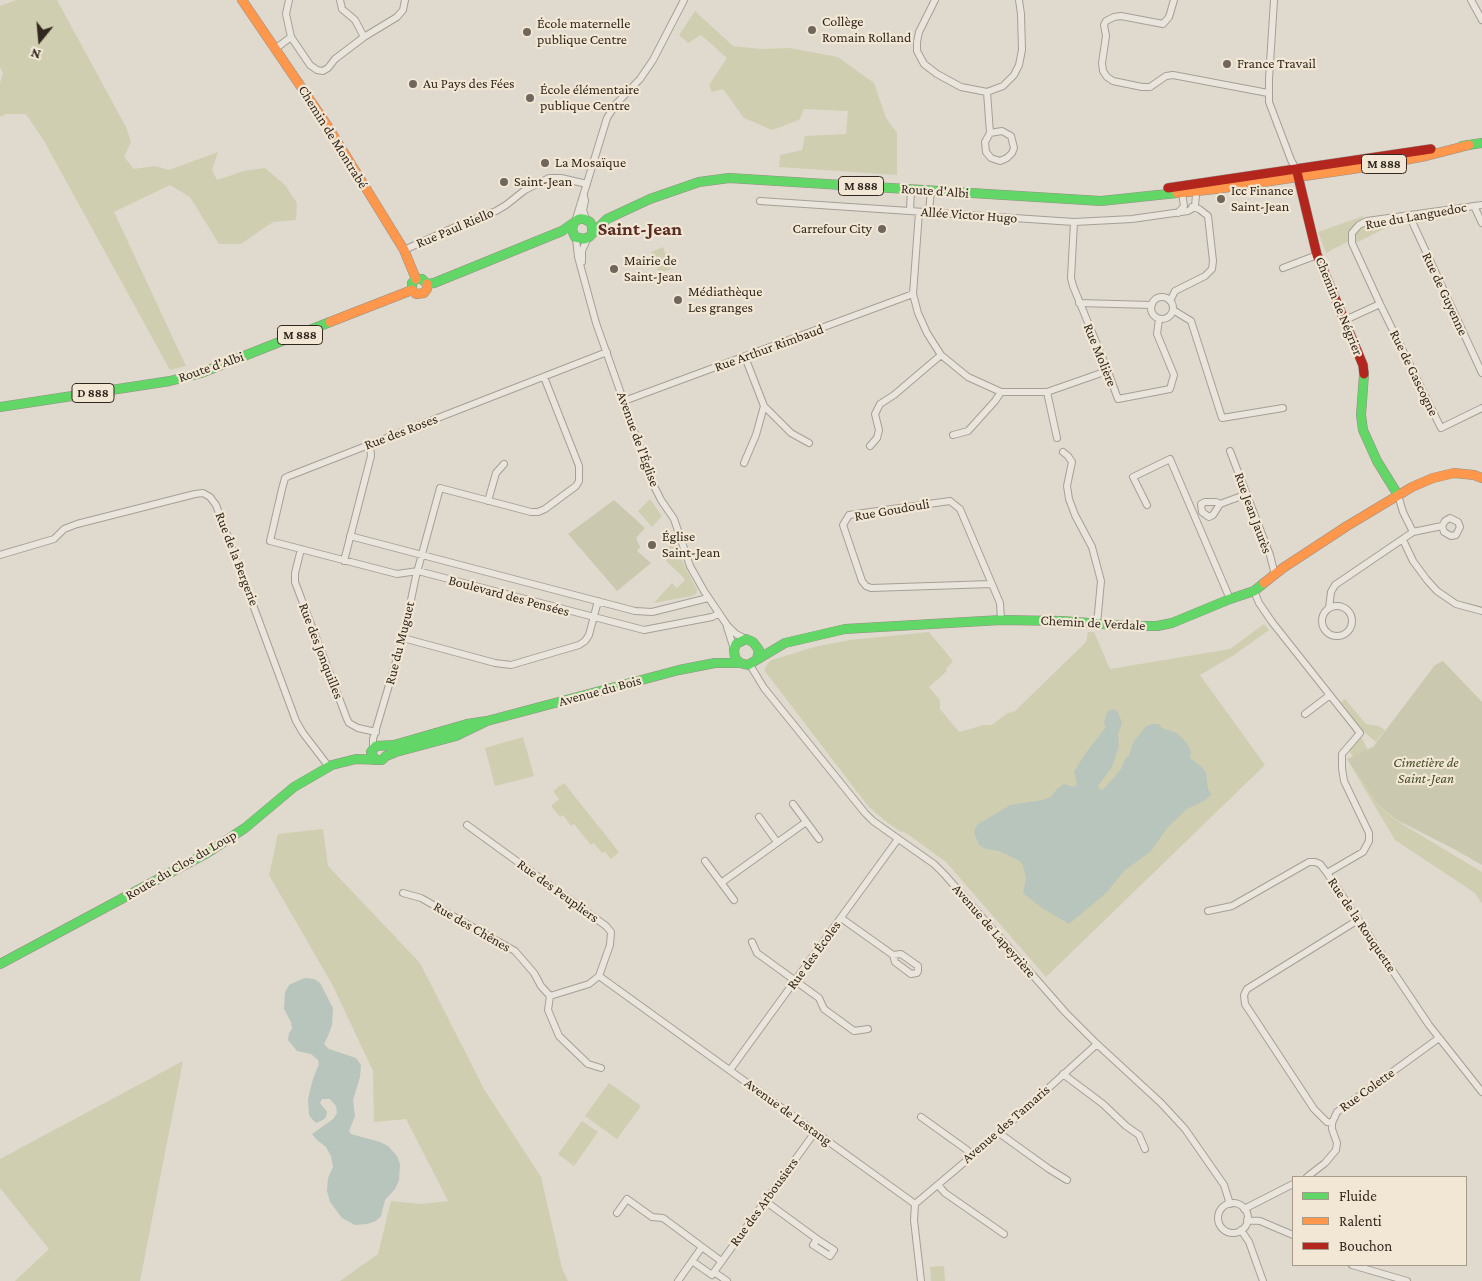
<!DOCTYPE html>
<meta charset="utf-8">
<style>
body{margin:0}
#map{position:relative;width:1482px;height:1281px;overflow:hidden;background:#e0d9cd;font-family:"Crimson Pro",serif}
canvas{display:block}
.legend{position:absolute;left:1292px;top:1176px;width:175px;height:90px;box-sizing:border-box;background:#f1e7d4;border:1px solid #a59b8c;margin:0;padding:6px 9px;list-style:none;font-size:15px;color:#33281f}
.legend li{display:flex;align-items:center;gap:10px;height:25px}
.legend b{width:25px;border:1px solid #a59b8c}
.north{position:absolute;left:15px;top:15px;width:50px;height:50px;-webkit-text-stroke:4px #f1e7d4;paint-order:stroke;rotate:197deg;font-size:14px;font-weight:700;line-height:20px;text-align:center;color:#33281f}
.north::after{content:'';display:block;margin:auto;width:18px;height:22px;background:#33281f;clip-path:polygon(50% 0,100% 100%,50% 72%,0 100%)}
</style>
<div id="map">
<canvas width="1482" height="1281"></canvas>
<ul class="legend">
<li><b style="height:6px;background:#63d668"></b>Fluide</li>
<li><b style="height:6px;background:#ff974d"></b>Ralenti</li>
<li><b style="height:6px;background:#b3261e"></b>Bouchon</li>
</ul>
<div class="north">N</div>
</div>
<script>
const c = document.querySelector('canvas').getContext('2d');
c.lineJoin = 'round';
function fill(path, color) {
  c.fillStyle = color;
  c.fill(path, 'evenodd');
}
function toPath(rows) {
  const path = new Path2D();
  for (const r of rows) {
    if (r.length === 3) {
      path.moveTo(r[0] + r[2], r[1]);
      path.arc(r[0], r[1], r[2], 0, 2 * Math.PI);
      continue;
    }
    path.moveTo(r[0], r[1]);
    for (let i = 2; i < r.length; i += 2) path.lineTo(r[i], r[i + 1]);
  }
  return path;
}
function stroke(path, color, width, dash) {
  c.strokeStyle = color;
  c.lineWidth = width;
  c.lineCap = dash ? 'butt' : 'round';
  c.setLineDash(dash || []);
  c.stroke(path);
}
function write(font, color, halo, rows, align = 'center') {
  c.font = font + ' "Crimson Pro",serif';
  c.lineWidth = 4.5;
  c.setLineDash([]);
  c.textBaseline = 'middle';
  c.strokeStyle = halo;
  c.fillStyle = color;
  for (const [text, x, y, turn = 0] of rows) {
    c.save();
    c.translate(x, y);
    c.rotate((+turn || 0) * Math.PI / 180);
    c.textAlign = isNaN(turn) ? turn : align;
    if (halo) c.strokeText(text, 0, 0);
    c.fillText(text, 0, 0);
    c.restore();
  }
}
const green = toPath([
 [16,0,57,0,126,127,131,142,124,157,134,169,155,166,169,170,218,152,212,170,217,180,244,171,265,168,285,185,297,203,296,220,273,222,241,244,219,244,190,197,170,185,114,212,186,366,170,370,44,141,26,114,6,114,0,117,0,83,3,73,0,67,0,6],
 [695,11,733,46,761,49,789,48,838,57,874,83,886,118,897,133,897,175,779,167,780,155,802,150,805,136,846,134,848,111,804,109,799,120,772,130,744,118,723,89,712,92,709,85,727,58,701,35,688,43,679,35],
 [1363,216,1368,227,1396,223,1358,242,1347,242,1326,253,1318,232],
 [663,247,671,269,659,273,651,252],
 [650,499,662,516,652,527,638,511],
 [675,540,680,556,697,590,696,594,691,596,654,603,672,583,677,588,685,580,682,576,666,561,672,554,667,549],
 [1264,624,1269,630,1234,655,1200,675,1265,765,1046,977,946,862,909,835,902,831,901,832,884,820,868,806,764,670,768,663,772,660,814,647,850,640,929,632,953,661,946,669,947,671,929,687,940,700,940,709,959,732,984,725,992,725,1006,714,1015,711,1086,642,1088,632,1094,632,1110,669,1230,649],
 [1345,699,1366,724,1379,726,1385,730,1376,742,1363,731,1341,702],
 [1360,735,1368,750,1353,757,1348,749],
 [523,737,534,776,495,786,485,748],
 [1347,759,1377,803,1394,819,1482,872,1482,904,1475,893,1395,840],
 [564,783,619,852,611,859,605,852,602,853,594,843,591,845,574,824,571,826,563,815,560,817,551,806,559,799,553,791],
 [323,829,328,866,420,963,484,1089,541,1177,562,1268,568,1281,340,1281,378,1254,391,1201,421,1204,448,1201,406,1119,374,1122,373,1071,333,986,269,875,278,834],
 [183,1061,140,1281,15,1281,49,1249,0,1188,0,1159],
 [609,1083,641,1106,617,1139,585,1116],
 [582,1121,598,1132,574,1166,558,1154],
 [944,1266,945,1281,931,1281,930,1267]
]);
const cemetery = toPath([
 [614,500,645,528,636,538,640,547,637,551,651,563,617,591,568,534],
 [1443,661,1482,702,1482,865,1452,848,1395,819,1377,803,1347,759,1373,747,1435,665]
]);
const water = toPath([
 [1113,709,1118,712,1122,723,1118,734,1119,746,1112,767,1098,786,1100,789,1102,790,1105,788,1121,769,1126,757,1129,756,1133,743,1146,726,1152,724,1159,724,1162,728,1177,733,1187,743,1191,751,1190,758,1202,767,1206,773,1208,789,1211,795,1204,801,1187,809,1168,827,1150,852,1125,870,1106,893,1069,924,1042,908,1023,893,1026,879,1023,865,1020,861,999,851,986,849,979,845,974,832,977,825,1010,805,1043,800,1051,797,1057,789,1064,784,1074,787,1077,784,1074,772,1085,754,1106,727,1104,723,1107,712],
 [306,978,314,979,320,983,333,1008,332,1025,328,1036,324,1044,329,1049,356,1058,361,1065,360,1077,353,1100,355,1116,349,1131,351,1134,380,1142,388,1146,397,1156,400,1164,399,1180,395,1189,385,1200,381,1216,376,1221,367,1224,355,1225,342,1218,330,1202,327,1191,328,1178,333,1167,331,1156,326,1147,317,1140,312,1134,333,1119,337,1113,336,1106,330,1099,322,1099,320,1103,327,1112,326,1117,323,1120,316,1123,310,1117,309,1114,308,1099,313,1079,319,1064,318,1060,311,1054,297,1051,288,1040,289,1033,292,1029,291,1022,284,1009,285,992,289,985,302,979]
]);
const street = toPath([
 [289,0,286,14,291,37,310,65,317,70,323,71,328,68,335,59,364,37,397,17,403,10,405,0],
 [340,0,342,9,355,20,364,37],
 [935,0,919,32,917,42,917,51,924,64,937,74,961,87,987,92,990,133,985,142,986,152,991,158,1000,161,1007,158,1012,153,1014,148,1011,136,1002,131,990,133],
 [1174,0,1169,17,1163,24,1121,16,1114,17,1106,21,1104,25,1106,36,1102,63,1103,71,1107,77,1113,81,1142,87,1150,87,1166,76,1173,75,1268,93],
 [1274,0,1269,79,1269,102,1291,160,1296,169],
 [1471,0,1482,20],
 [275,49,291,37],
 [987,92,1003,86,1014,75,1019,65,1022,50,1021,14,1019,0],
 [584,196,585,201,583,210,586,219],
 [760,201,1074,222,1132,219,1188,211,1195,207,1196,194,1194,190],
 [1474,206,1482,223],
 [910,211,911,189],
 [919,212,913,294,918,313,927,333,941,355,968,377,1001,392,1047,392,1107,371],
 [929,212,931,190],
 [1178,213,1184,206,1182,193,1183,190],
 [1409,215,1482,373],
 [575,222,607,118,616,104,640,79,653,60,684,0],
 [1074,222,1071,278,1073,286,1107,369,1118,399,1170,389,1174,375,1157,334,1159,319],
 [576,238,578,257,596,323,653,484,661,500,674,519,690,566,704,591,727,625,736,634,746,639],
 [404,250,462,224,496,211,506,205,525,190,549,178,561,178,587,184],
 [582,262,582,251,587,239],
 [1283,268,1317,255],
 [1162,308,11],
 [1170,301,1175,291,1205,276,1212,269,1213,261,1208,216,1199,209,1192,207],
 [1079,303,1152,305],
 [1380,304,1441,428,1482,408],
 [1173,310,1191,321,1222,418,1283,408],
 [1345,320,1380,304,1352,243,1352,233,1359,225,1367,221,1482,205],
 [607,352,289,476,285,478,282,489,270,541,397,574,418,571,644,630,712,617,718,614],
 [745,357,764,406,791,433,809,443],
 [1047,392,1057,438],
 [624,401,913,294],
 [953,435,968,431,995,401,1001,392],
 [870,446,877,438,879,430,875,414,880,404,894,395,941,355],
 [1230,451,1270,555,1275,575],
 [1063,452,1068,456,1072,462,1067,486,1069,499,1075,515,1092,547,1101,581,1097,624],
 [744,463,756,435,764,406],
 [488,501,496,473,504,464],
 [1220,504,1213,515,1209,517,1202,512,1201,504,1205,502,1216,502,1220,504,1247,494],
 [1147,505,1133,477,1170,459,1230,599],
 [1413,532,1442,526,1445,521,1450,518,1458,522,1460,527,1456,535,1451,536,1444,532,1442,526],
 [350,536,635,611,652,612,708,598],
 [1403,540,1413,561,1427,580,1437,591,1456,604,1482,611],
 [301,549,295,573,295,582,347,719,349,723,358,728,376,732],
 [0,555,54,539,64,529,77,524,195,494,203,493,210,497,216,505,296,721,303,733,329,767],
 [344,561,371,456,370,444],
 [991,584,871,588,866,586,862,581,843,525,849,515,950,501,960,509,1000,603,1001,620],
 [1254,591,1259,603,1272,622,1360,733,1342,754,1342,768,1344,781,1369,833,1369,841,1363,852,1327,873,1429,1025,1482,1092],
 [1337,621,15],
 [1329,608,1331,592,1335,585,1413,532,1403,512,1398,495],
 [727,627,734,649],
 [403,638,495,663,511,665,579,645,585,641,589,635,598,601],
 [750,665,764,688,865,813,873,821,934,864,945,875,1065,1012,1097,1044,1161,1103,1185,1129,1224,1185,1230,1204],
 [1305,714,1330,695],
 [373,748,373,739,403,638,416,576,440,488,531,512,538,512,545,509,576,486,579,481,579,466,544,377],
 [793,804,819,839],
 [759,817,777,842],
 [467,825,606,926,611,932,610,945,599,976],
 [705,861,734,900],
 [721,883,806,822],
 [403,893,421,898,515,951,534,973,541,986,550,996,589,984,599,976],
 [1208,911,1232,906,1309,862,1315,862,1320,864,1327,873],
 [841,918,893,955,895,962,911,974,917,973,918,971,918,966,901,954,893,955],
 [752,942,757,953,819,998,824,1009,854,1031,868,1029],
 [599,976,915,1204],
 [550,996,548,1010,559,1036,588,1064,601,1068],
 [730,1070,898,839],
 [1063,1074,1103,1104,1126,1126,1139,1135,1145,1149],
 [921,1117,967,1150,972,1155],
 [1332,1123,1327,1122,1314,1109,1245,1004,1244,995,1247,989,1358,920],
 [999,1133,1049,1169,1067,1180],
 [1307,1177,1325,1163,1336,1150,1337,1143,1332,1129,1332,1123,1337,1112,1439,1038],
 [938,1185,945,1193,1004,1234],
 [765,1201,817,1239,813,1245,830,1256,834,1250,817,1239],
 [1233,1218,15],
 [915,1204,999,1133,1097,1044],
 [915,1204,914,1220,921,1281],
 [1244,1209,1293,1184],
 [617,1213,627,1199,652,1217,663,1218,721,1261],
 [1247,1220,1260,1221,1293,1235],
 [1241,1230,1249,1242,1263,1281],
 [692,1261,712,1275,714,1272,727,1281],
 [1352,1265,1407,1281],
 [714,1272,815,1132],
 [678,1281,702,1247]
]);
const fast = toPath([
 [1462,146,1482,143],
 [573,225,572,230,575,237,584,239,589,237,607,219,650,199,699,182,729,178,1101,201,1177,193],
 [427,284,434,283,562,231,579,219,584,219,590,222,592,226,592,233],
 [412,290,412,283,416,279,422,279,427,284],
 [1364,374,1361,415,1363,430,1377,461,1398,495],
 [0,407,170,381,201,373,330,322],
 [757,659,759,650,753,642,746,639,736,644,734,650,735,658,740,663,748,665,785,643,845,629,1001,620,1062,621,1130,626,1157,626,1172,623,1230,599,1254,591,1264,583],
 [375,760,371,752,376,746,394,745,467,724,487,721,679,670,715,663,740,663],
 [0,964,207,853,245,828,294,787,332,765,356,759,382,760,386,756,396,752,456,736,487,721]
]);
const slow = toPath([
 [242,0,327,125,404,250,416,279],
 [1177,193,1216,189,1366,167,1426,156,1469,145],
 [412,290,416,294,424,293,427,289,427,284],
 [330,322,412,290],
 [1264,583,1283,568,1347,526,1412,487,1433,478,1454,473,1474,475,1482,478]
]);
const jam = toPath([
 [1297,172,1317,255,1363,365,1364,374],
 [1168,188,1431,149]
]);
const markers = [
 [812,30,5,"#70665c"],
 [527,32,5,"#70665c"],
 [1227,64,5,"#70665c"],
 [413,84,5,"#70665c"],
 [530,98,5,"#70665c"],
 [545,163,5,"#70665c"],
 [504,182,5,"#70665c"],
 [1221,199,5,"#70665c"],
 [882,229,5,"#70665c"],
 [614,269,5,"#70665c"],
 [678,300,5,"#70665c"],
 [652,545,5,"#70665c"]
];
const shields = [
 [1384,164,45],
 [861,186,45],
 [300,335,45],
 [93,393,42]
];
const shieldNames = [
 ["M 888",1384,164],
 ["M 888",861,186],
 ["M 888",300,335],
 ["D 888",93,393]
];
const poiNames = [
 ["Collège",822,22],
 ["Romain Rolland",822,38],
 ["École maternelle",537,24],
 ["publique Centre",537,40],
 ["France Travail",1237,64],
 ["Au Pays des Fées",423,84],
 ["École élémentaire",540,90],
 ["publique Centre",540,106],
 ["La Mosaïque",555,163],
 ["Saint-Jean",514,182],
 ["Icc Finance",1231,191],
 ["Saint-Jean",1231,207],
 ["Carrefour City",872,229,"right"],
 ["Mairie de",624,261],
 ["Saint-Jean",624,277],
 ["Médiathèque",688,292],
 ["Les granges",688,308],
 ["Église",662,537],
 ["Saint-Jean",662,553]
];
const streetNames = [
 ["Chemin de Montrabé",333,137,58],
 ["Route d'Albi",935,191,4],
 ["Allée Victor Hugo",969,215,4],
 ["Rue du Languedoc",1416,216,-10],
 ["Rue Paul Riello",455,228,-23],
 ["Rue de Guyenne",1445,294,65],
 ["Chemin de Négrier",1339,306,68],
 ["Rue Arthur Rimbaud",769,348,-20],
 ["Rue Molière",1100,355,68],
 ["Route d'Albi",211,367,-19],
 ["Rue de Gascogne",1414,373,64],
 ["Rue des Roses",401,432,-21],
 ["Avenue de l'Église",638,439,70],
 ["Rue Goudouli",892,510,-10],
 ["Rue Jean Jaurès",1253,513,70],
 ["Rue de la Bergerie",237,559,69],
 ["Boulevard des Pensées",509,596,15],
 ["Chemin de Verdale",1093,623,3],
 ["Rue du Muguet",400,643,-76],
 ["Rue des Jonquilles",321,651,69],
 ["Avenue du Bois",600,691,-15],
 ["Route du Clos du Loup",181,865,-30],
 ["Rue des Peupliers",558,891,36],
 ["Rue de la Rouquette",1362,925,56],
 ["Rue des Chênes",472,927,30],
 ["Avenue de Lapeyrière",994,931,49],
 ["Rue des Écoles",814,955,-54],
 ["Rue Colette",1367,1090,-36],
 ["Avenue de Lestang",788,1112,36],
 ["Avenue des Tamaris",1006,1124,-41],
 ["Rue des Arbousiers",764,1202,-54]
];
const parkNames = [
 ["Cimetière de",1426,763],
 ["Saint-Jean",1426,779]
];
const districtNames = [
 ["Saint-Jean",640,229]
];
fill(green, '#d0ceb1');
fill(cemetery, '#cbc8b0');
fill(water, '#b7c5bc');
stroke(street, '#a59f96', 8);
stroke(fast, '#958e86', 10);
stroke(slow, '#958e86', 10);
stroke(jam, '#958e86', 10);
stroke(street, '#e9e5dd', 6);
stroke(fast, '#63d668', 9);
stroke(slow, '#ff974d', 9);
stroke(jam, '#b3261e', 9);
for (const [x, y, r, color] of markers) {
  const dot = new Path2D();
  dot.arc(x, y, r, 0, 2 * Math.PI);
  c.fillStyle = color;
  c.fill(dot);
  stroke(dot, '#f1e7d4', 2);
}
for (const [x, y, w] of shields) {
  const box = new Path2D();
  box.roundRect(x - w / 2, y - 9.5, w, 19, 4);
  c.fillStyle = '#f1e7d4';
  c.fill(box);
  stroke(box, '#33281f', 1);
}
write('bold 12px', '#33281f', null, shieldNames);
write('14px', '#33281f', '#f1e7d4', poiNames, 'left');
write('14px', '#33281f', '#f1e7d4', streetNames);
write('italic 14px', '#464d28', '#f1e7d4', parkNames);
write('bold 19px', '#5b2c24', '#f1e7d4', districtNames);
</script>
